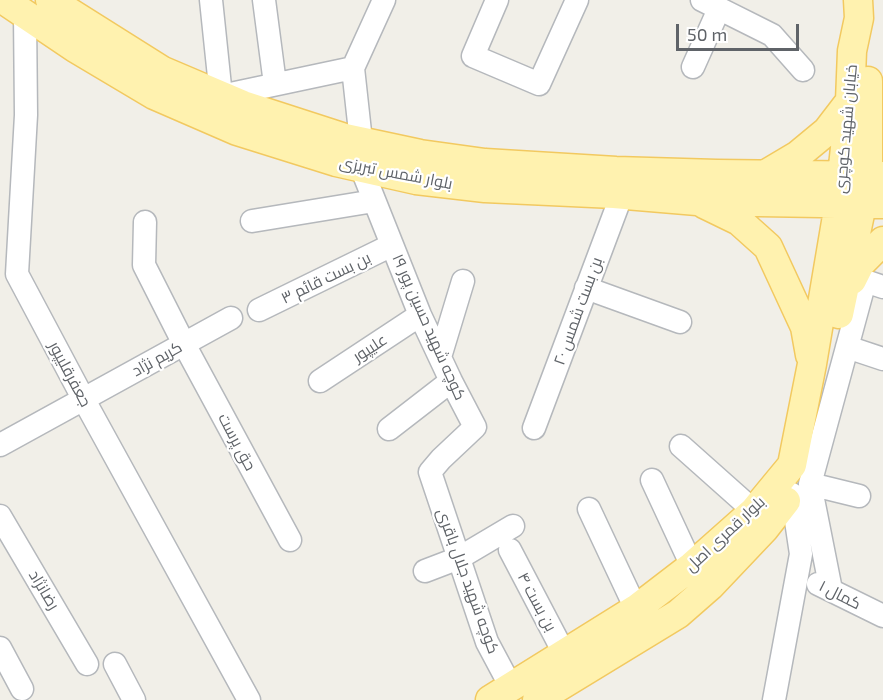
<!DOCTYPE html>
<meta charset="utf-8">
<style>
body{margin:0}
#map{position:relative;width:883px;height:700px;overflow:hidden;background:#f1efe8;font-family:"Exo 2",sans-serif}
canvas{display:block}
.scale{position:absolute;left:676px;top:24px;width:123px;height:27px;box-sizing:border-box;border:3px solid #5f6368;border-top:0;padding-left:8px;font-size:18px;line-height:21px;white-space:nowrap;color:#5f6368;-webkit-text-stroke:4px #fff;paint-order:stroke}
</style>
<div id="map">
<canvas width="883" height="700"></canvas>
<div class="scale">50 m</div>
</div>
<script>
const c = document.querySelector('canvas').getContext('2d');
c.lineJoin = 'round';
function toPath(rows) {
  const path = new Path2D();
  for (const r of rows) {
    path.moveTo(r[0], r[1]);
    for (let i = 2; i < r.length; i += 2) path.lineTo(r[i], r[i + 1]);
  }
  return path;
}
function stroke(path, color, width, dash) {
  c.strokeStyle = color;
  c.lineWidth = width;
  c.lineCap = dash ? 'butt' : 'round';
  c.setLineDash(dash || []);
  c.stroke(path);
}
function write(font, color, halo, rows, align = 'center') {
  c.font = font + ' "Exo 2",Cairo,sans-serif';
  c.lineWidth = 4.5;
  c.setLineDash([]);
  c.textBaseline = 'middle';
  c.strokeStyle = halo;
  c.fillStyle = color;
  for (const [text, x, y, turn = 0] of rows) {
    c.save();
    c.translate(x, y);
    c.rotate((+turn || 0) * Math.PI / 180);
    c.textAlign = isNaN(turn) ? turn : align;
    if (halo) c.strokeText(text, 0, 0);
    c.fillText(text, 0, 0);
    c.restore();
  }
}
const minor = toPath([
 [211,0,221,96,353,68,361,141],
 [264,0,275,84],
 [497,0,473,56,539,84,577,0],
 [702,0,772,35,803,70],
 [25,15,26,115,17,274,84,400,249,700],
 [693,67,719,9],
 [353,68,384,0],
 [361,167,420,315,451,381,475,427,441,459,430,472,487,642,511,687],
 [252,221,374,201],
 [145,222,144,265,184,344,290,540],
 [586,288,680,322],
 [259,310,392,245],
 [847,347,883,359],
 [440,357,463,281],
 [320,381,420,315],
 [534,428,622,194],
 [389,429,451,381],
 [0,445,231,318],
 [681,446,754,511],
 [652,480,692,566],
 [810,484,859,496],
 [589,509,636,609],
 [0,516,87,664],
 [510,550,564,653],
 [425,571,459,558,513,526],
 [818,584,883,616],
 [831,590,810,484,865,281,883,287],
 [0,648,22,689],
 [115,664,134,700],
 [774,700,801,554,792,494]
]);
const major = toPath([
 [4,0,75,48,154,95,237,131,336,162,416,180,485,188,614,194,697,201,883,204],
 [50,0,163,71,243,105,345,138,420,154,485,163,616,171,717,174,883,176],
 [766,174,798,155,827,131,850,101],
 [704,204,739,221,768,247,805,327,810,355],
 [852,280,860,264,883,241],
 [839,314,868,176,868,81],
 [490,700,636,609,692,566,754,511,792,465,812,364,839,204,850,101,852,51,859,18,858,0],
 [537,700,678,614,710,586,765,528,786,501]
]);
const streetNames = [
 ["خیابان شهید کوچری",846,129,-85],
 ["بلوار شمس تبریزی",396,173,11],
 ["بن بست قائم ۳",326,278,-26],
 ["بن بست شمس ۲۰",578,311,-70],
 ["کوچه شهید حسین پور ۱۹",429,327,66],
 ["علیپور",370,348,-33],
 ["کریم نژاد",157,359,-29],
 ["جعفرقلیپور",70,374,62],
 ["حق پرست",237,442,62],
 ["بلوار قمری اصل",725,534,-43],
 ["کوچه شهید جلال باقری",468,581,70],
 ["رضانژاد",44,590,59],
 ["کمال ۱",840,595,27],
 ["بن بست ۴",537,602,62]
];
stroke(minor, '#b5b8bc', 25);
stroke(major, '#f2c960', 31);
stroke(minor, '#fff', 22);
stroke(major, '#fff2af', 28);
write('16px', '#5f6368', '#fff', streetNames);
</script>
